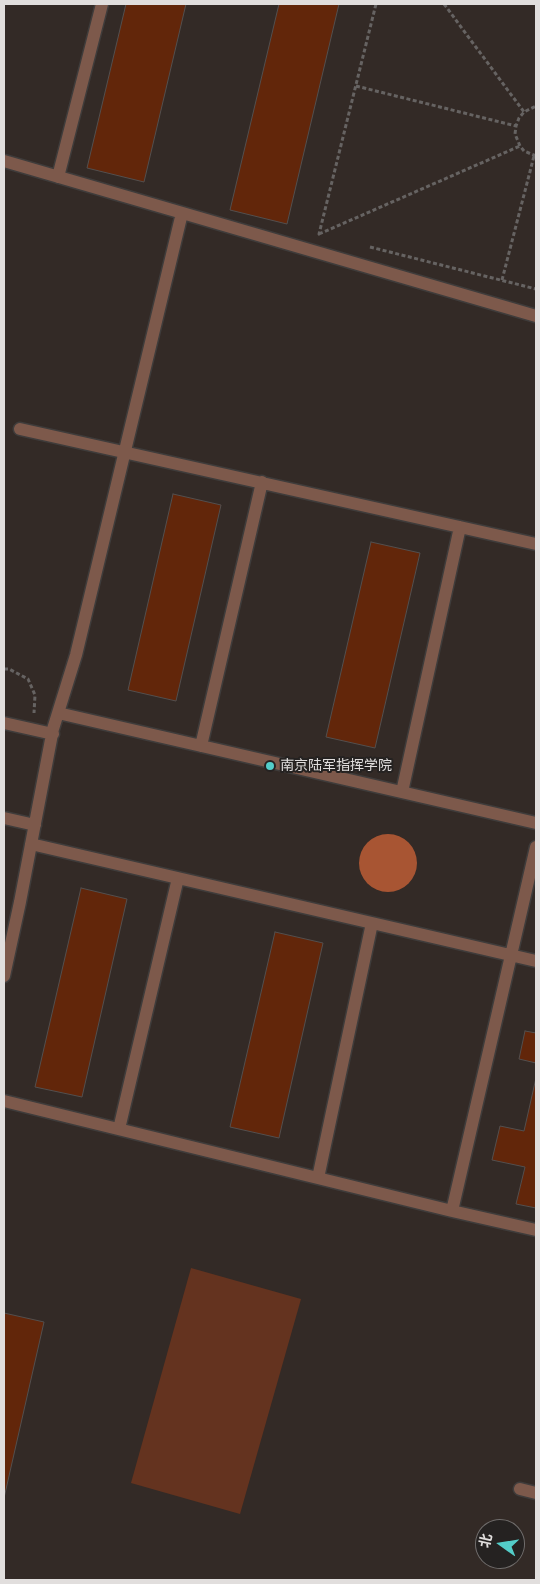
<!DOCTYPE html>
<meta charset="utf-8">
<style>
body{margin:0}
#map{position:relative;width:540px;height:1584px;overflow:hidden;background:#252221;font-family:"Fira Sans Condensed","Noto Sans SC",sans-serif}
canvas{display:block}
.frame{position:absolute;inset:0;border:5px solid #e1dedd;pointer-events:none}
.north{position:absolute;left:475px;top:1519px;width:50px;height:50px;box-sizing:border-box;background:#252221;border:1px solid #706d6c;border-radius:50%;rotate:283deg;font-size:14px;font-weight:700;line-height:20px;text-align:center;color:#e1dedd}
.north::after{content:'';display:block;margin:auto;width:18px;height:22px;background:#53cdc9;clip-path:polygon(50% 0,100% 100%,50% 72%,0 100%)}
</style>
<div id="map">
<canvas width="540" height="1584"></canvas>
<div class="frame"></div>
<div class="north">北</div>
</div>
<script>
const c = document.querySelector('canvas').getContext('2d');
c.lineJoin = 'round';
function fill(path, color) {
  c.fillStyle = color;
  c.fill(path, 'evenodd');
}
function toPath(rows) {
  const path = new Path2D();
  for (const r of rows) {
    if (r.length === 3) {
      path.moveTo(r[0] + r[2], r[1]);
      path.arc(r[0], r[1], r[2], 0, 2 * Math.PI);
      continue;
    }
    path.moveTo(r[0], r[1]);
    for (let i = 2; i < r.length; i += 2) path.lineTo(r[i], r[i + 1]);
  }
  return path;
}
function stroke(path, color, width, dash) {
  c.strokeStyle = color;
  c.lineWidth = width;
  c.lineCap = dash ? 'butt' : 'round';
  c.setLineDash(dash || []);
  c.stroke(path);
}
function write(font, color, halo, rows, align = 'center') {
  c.font = font + ' "Fira Sans Condensed","Noto Sans SC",sans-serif';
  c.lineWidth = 4;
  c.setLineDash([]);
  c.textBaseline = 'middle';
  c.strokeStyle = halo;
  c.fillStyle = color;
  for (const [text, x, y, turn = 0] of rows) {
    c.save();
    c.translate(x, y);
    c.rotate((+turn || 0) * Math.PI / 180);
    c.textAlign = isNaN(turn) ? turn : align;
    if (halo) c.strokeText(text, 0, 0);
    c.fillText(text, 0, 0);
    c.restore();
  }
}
const built = toPath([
 [4,4,536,4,536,1580,4,1580],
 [485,1529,515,1529,515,1559,485,1559]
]);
const green = toPath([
 [191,1268,301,1299,240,1514,131,1483]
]);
const water = toPath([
 [388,863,29]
]);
const building = toPath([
 [126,4,186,4,144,182,87,168,126,4],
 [279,4,339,4,287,224,230,210,279,4],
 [173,494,221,505,176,701,128,690,173,494],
 [371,542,420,553,375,748,326,737,371,542],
 [81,888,127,899,82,1097,35,1087,81,888],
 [275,932,323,943,279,1138,230,1127,275,932],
 [525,1031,536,1033,536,1063,519,1059,525,1031],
 [536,1078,536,1208,516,1204,525,1167,492,1160,500,1126,524,1131,536,1078],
 [4,1313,44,1322,4,1498,4,1313]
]);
const path = toPath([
 [444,4,524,112],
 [356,86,516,126],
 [536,156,524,151,520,146,515,134,516,126,519,118,524,112,536,106],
 [319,234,520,146],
 [320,235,319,234,376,4],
 [370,247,536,289],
 [502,280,534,156],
 [4,669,9,669,28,679,35,695,34,713]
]);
const service = toPath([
 [4,161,536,316],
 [58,177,102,4],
 [20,429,536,544],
 [58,713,536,823],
 [4,723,53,734],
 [201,746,262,482],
 [402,792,460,527],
 [4,818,35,825],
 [31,844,536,961],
 [4,976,20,902,53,729,76,655,182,213],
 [4,1101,452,1211,536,1230],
 [119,1129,178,878],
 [318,1178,372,923],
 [452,1211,536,847],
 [520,1489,536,1493]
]);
const markers = [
 [270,766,5,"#53cdc9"]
];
const poiNames = [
 ["南京陆军指挥学院",280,766]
];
fill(built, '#332a26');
fill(green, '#64331f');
fill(water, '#a85533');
fill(building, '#62260a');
stroke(building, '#534f4e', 1);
stroke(service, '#3f3c3b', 15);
stroke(path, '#666362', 3, [4, 2.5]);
stroke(service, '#7d594b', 12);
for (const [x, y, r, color] of markers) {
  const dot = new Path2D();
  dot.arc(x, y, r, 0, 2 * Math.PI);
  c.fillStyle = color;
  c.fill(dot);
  stroke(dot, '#252221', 2);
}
write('14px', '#e1dedd', '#252221', poiNames, 'left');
</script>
